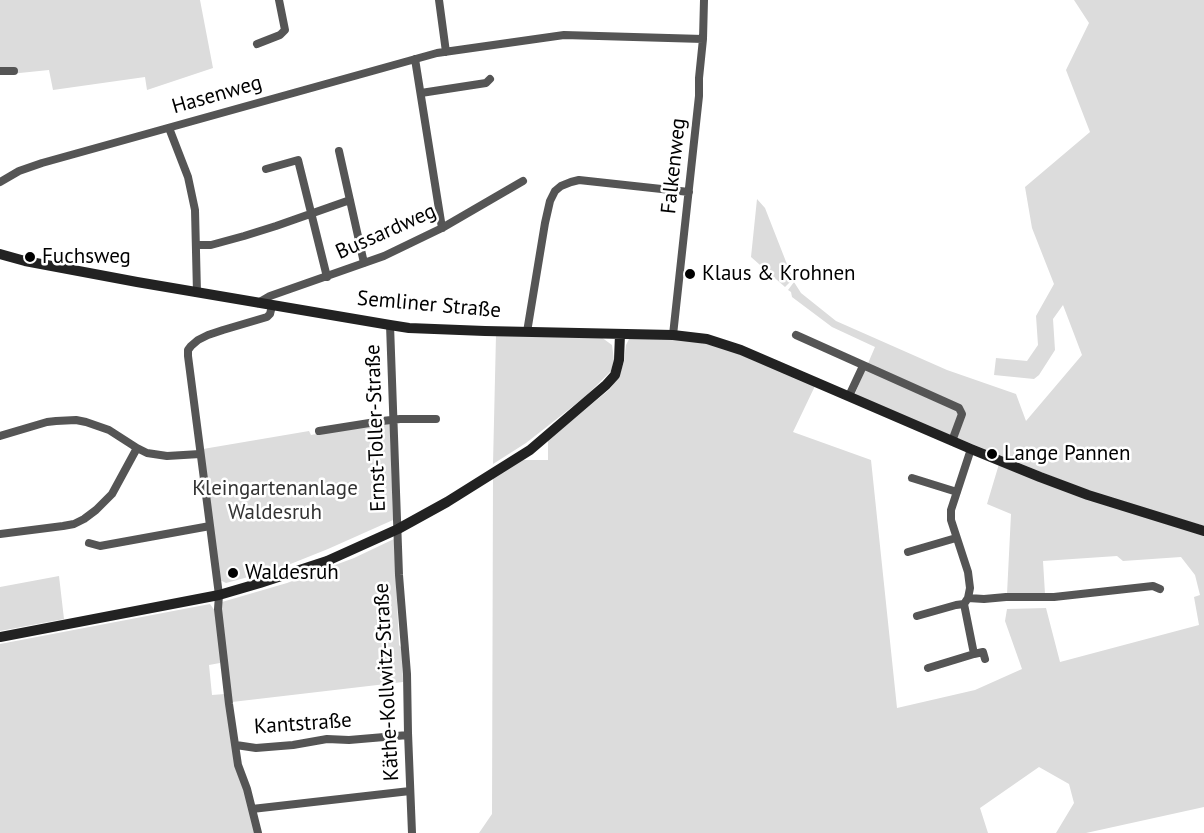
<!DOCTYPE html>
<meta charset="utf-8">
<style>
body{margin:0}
canvas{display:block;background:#fff}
</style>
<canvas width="1204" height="833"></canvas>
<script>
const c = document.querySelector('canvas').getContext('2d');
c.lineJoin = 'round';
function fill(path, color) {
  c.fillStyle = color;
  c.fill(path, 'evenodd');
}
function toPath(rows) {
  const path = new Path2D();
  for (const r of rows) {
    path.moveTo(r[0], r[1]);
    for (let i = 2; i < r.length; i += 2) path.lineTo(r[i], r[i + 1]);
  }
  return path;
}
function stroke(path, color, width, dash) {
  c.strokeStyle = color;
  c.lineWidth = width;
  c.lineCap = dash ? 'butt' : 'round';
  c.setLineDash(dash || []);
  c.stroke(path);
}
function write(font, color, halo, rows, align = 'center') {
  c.font = font + ' "PT Sans",sans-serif';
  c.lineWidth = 5;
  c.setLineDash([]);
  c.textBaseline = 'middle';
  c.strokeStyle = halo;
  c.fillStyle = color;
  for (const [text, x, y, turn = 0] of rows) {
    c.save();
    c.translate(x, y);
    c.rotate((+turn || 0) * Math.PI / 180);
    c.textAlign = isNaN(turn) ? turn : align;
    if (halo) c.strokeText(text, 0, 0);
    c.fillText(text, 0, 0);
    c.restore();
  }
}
const green = toPath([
 [0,0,200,0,213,68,147,90,145,77,53,90,49,70,0,75],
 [1074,0,1204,0,1204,526,1088,491,854,396,875,347,832,327,792,297,791,292,788,290,794,282,801,293,836,321,947,370,1016,394,1026,421,1082,355,1063,305,1053,319,1055,350,1039,375,1034,379,994,375,996,358,1027,361,1038,345,1036,316,1054,284,1032,228,1025,187,1090,132,1066,70,1089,23],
 [757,199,765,208,792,277,790,278,792,280,785,287,751,257],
 [496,335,601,337,612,345,614,360,611,371,586,396,526,443,493,464],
 [675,338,722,347,815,386,793,432,871,460,897,708,975,690,1022,669,1005,621,1007,609,1046,608,1060,662,1199,625,1194,597,1200,595,1195,575,1181,557,1123,561,1117,556,1043,561,1045,594,1007,594,1011,514,987,504,999,464,1204,534,1204,807,1086,833,1056,833,1074,803,1069,784,1039,767,980,808,988,833,479,833,492,814,493,478,522,460,548,460,548,440,610,389,619,376,624,362,626,345,629,339],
 [390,421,393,520,328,549,278,569,226,583,220,580,203,449,309,431,311,435],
 [394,539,399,645,402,648,403,682,232,702,221,608,222,602,287,583,354,558],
 [59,576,64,619,0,631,0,587],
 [210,604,215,611,220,654,220,663,209,665,212,695,225,694,255,833,0,833,0,644]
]);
const street = toPath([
 [439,0,446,52],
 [257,44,280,35,285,30,279,0],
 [415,59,442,228],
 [0,71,14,71],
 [421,93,486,83,490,79],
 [169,128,188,177,195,210,197,293],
 [339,151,364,263],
 [266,169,298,160,327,277],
 [0,182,19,171,42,163,437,53,564,35,703,39],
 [197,245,211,245,244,236,276,226,350,200],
 [258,303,270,296,384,256,442,228,523,181],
 [390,325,399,575,407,674,408,733,412,833],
 [527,332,545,223,550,201,555,191,561,186,571,182,579,180,689,192],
 [673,335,699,96,699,78,703,39,704,0],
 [796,335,959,408,962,414,952,441],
 [849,396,863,366],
 [319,431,382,421,400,419,436,419],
 [0,436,47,422,56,421,76,420,86,422,109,430,137,448,147,453,167,456,200,454],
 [912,478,957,492],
 [0,534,63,526,74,524,84,519,96,510,112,494,137,448],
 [89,543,100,546,210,526],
 [908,552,956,538],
 [968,598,984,599,1006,597,1054,597,1153,586,1160,589],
 [917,616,956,605,964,604],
 [974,654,983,652,985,659],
 [928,668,974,654,964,604,968,598,970,588,968,572,951,520,951,510,971,449],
 [236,745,256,748,293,745,327,739,349,740,408,735],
 [252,809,410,791],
 [258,833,247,789,238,765,229,704,218,609,219,595,188,356,188,350,191,346,198,340,208,335,223,330,267,317,270,314,272,306]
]);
const secondary = toPath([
 [0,254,25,261,137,282,390,325,409,328,485,331,673,335,707,339,741,350,971,449,1040,477,1088,495,1204,531],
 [0,637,219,595,260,583,327,561,398,529,447,502,530,450,606,385,615,375,619,360,620,334]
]);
const markers = [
 [30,257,6,"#000"],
 [690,274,6,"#000"],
 [992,454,6,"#000"],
 [233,573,6,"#000"]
];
const streetNames = [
 ["Hasenweg",217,95,-16],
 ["Falkenweg",674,166,-84],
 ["Bussardweg",386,232,-24],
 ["Semliner Straße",429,305,5],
 ["Ernst-Toller-Straße",376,428,-92],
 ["Käthe-Kollwitz-Straße",387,682,-93],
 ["Kantstraße",303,724,-4]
];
const poiNames = [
 ["Fuchsweg",42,257],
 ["Klaus & Krohnen",702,274],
 ["Lange Pannen",1004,454],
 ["Waldesruh",245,573]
];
const parkNames = [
 ["Kleingartenanlage",275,489],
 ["Waldesruh",275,513]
];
fill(green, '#dcdcdc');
stroke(street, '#555', 8);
stroke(secondary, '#222', 10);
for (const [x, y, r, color] of markers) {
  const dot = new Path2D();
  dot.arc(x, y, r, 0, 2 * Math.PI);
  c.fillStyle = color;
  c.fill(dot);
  stroke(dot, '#fff', 2);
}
write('21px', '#000', '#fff', streetNames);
write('21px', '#000', '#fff', poiNames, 'left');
write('21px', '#333', '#fff', parkNames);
</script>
